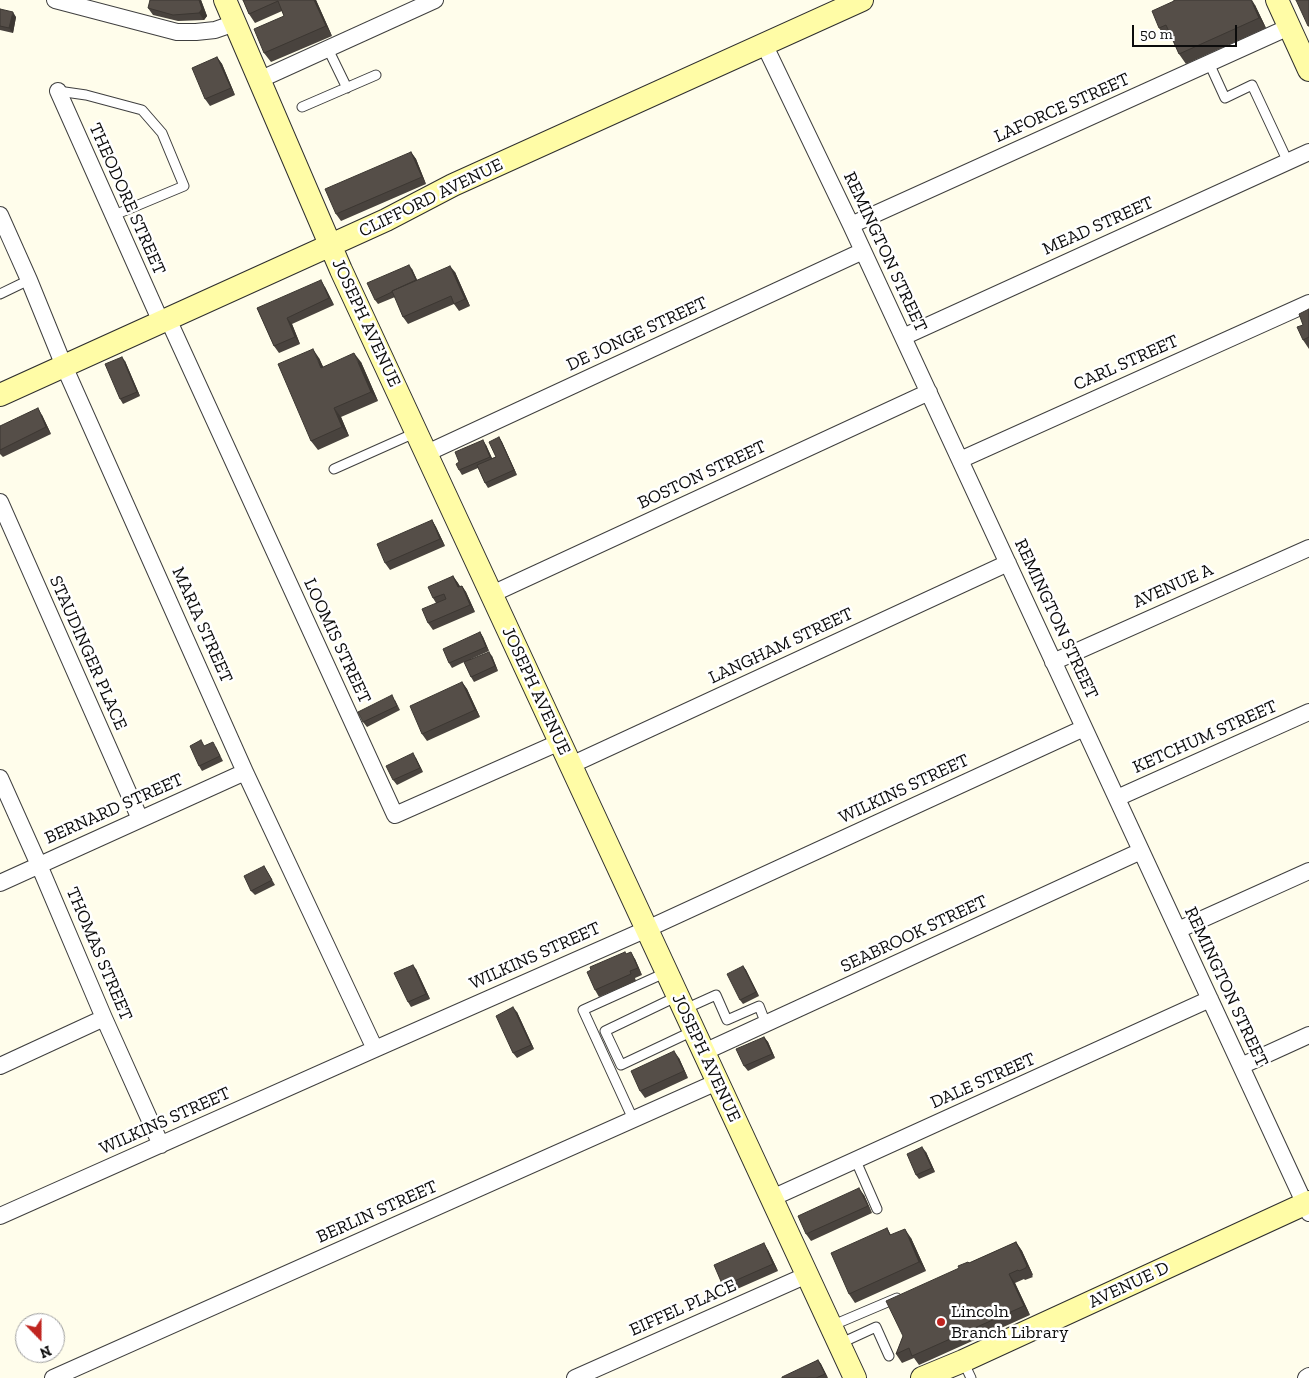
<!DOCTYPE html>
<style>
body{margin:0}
#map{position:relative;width:1309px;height:1378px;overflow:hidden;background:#fffdeb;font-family:"Zilla Slab",serif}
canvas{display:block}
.north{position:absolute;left:15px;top:1313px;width:50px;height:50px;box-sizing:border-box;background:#fff;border:1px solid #9e9e9e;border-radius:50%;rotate:158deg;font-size:14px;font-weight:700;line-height:20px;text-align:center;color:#0c0c0c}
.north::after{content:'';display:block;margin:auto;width:18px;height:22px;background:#c02520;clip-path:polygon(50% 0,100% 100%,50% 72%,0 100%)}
.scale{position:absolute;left:1132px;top:25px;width:105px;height:22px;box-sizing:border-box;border:2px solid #0c0c0c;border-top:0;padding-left:6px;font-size:15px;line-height:18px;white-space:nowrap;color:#0c0c0c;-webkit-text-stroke:4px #fff;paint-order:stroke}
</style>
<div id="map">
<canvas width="1309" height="1378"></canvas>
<div class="north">N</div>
<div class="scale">50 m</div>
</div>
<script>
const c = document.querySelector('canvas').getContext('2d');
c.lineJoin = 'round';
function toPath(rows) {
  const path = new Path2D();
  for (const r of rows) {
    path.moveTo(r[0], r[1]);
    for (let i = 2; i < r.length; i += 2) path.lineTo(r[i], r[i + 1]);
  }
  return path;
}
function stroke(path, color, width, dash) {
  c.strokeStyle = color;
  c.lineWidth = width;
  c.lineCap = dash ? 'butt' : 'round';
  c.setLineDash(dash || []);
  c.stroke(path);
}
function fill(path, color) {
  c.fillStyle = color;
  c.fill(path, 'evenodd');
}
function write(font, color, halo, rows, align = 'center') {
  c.font = font + ' "Zilla Slab",serif';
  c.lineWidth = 5;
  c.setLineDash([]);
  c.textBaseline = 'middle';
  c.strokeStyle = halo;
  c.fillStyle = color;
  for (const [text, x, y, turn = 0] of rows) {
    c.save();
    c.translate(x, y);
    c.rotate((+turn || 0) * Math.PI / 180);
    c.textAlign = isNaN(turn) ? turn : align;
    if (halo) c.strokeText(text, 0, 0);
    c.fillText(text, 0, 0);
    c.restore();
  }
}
const lane = toPath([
 [328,49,347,88],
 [1209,63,1225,98,1252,85,1288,162],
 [58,91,86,95,142,110,162,133,184,186,112,216],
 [302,107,376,75],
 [0,294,29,280],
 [334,469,417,432],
 [678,996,605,1031,621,1065,693,1031],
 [685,1009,716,995,727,1020,759,1006,766,1024],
 [633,1119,583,1010,667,972],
 [856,1161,877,1209],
 [831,1326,897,1298],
 [839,1344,876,1327,889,1356],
 [963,1361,971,1378]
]);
const street = toPath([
 [55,0,177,32,196,32,215,30,235,23],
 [764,44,851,225,1309,1213],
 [259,80,435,0],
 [58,91,161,322],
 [0,215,29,280,64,366,245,772,375,1049],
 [851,225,1289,27],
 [168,319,395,815,560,742],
 [903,337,1309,152],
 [427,453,863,251],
 [960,460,1309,303],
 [0,502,140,819],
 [492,594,929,392],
 [1053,662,1309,548],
 [571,765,1008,563],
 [0,778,39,865,104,1018,161,1145],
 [1117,798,1309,712],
 [0,883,245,772],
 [1178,930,1309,871],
 [704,1052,1141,851],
 [0,1066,104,1018],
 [1241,1066,1309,1035],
 [772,1198,1210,999],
 [0,1216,375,1049,647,929,1084,728],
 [53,1378,717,1082],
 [575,1378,807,1275],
 [1306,1378,1309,1376]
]);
const secondary = toPath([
 [225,0,341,270,855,1378],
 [1277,0,1309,70],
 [0,395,386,220,453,185,862,0],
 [922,1378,963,1361,1309,1202]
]);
const wall = toPath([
 [201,0,207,16,204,20,178,21,153,15,148,8],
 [243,0,316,0,332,36,271,62,264,53,284,16,282,11,255,23,249,14],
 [1174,1,1255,5,1266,28,1186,64,1179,54,1171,35,1166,38,1159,28],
 [0,9,16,17,13,33,0,30],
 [217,57,222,64,235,95,210,106,205,99],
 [411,152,416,159,426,184,341,221,336,214],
 [412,269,417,280,455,272,470,306,459,311,454,304,408,324,403,317,395,297,378,304,375,300],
 [325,287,334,305,292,324,300,344,279,353,274,346,257,308],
 [1309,309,1309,349,1303,340,1303,325],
 [319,358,323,367,361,362,378,401,341,417,349,436,318,450,311,441],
 [125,361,140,396,123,404,120,399],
 [42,415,51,434,3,457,0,454,0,426],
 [499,437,502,442,517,475,488,488,485,483,478,468,462,475,459,470,486,445,492,458,496,457],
 [432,520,436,527,445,546,390,570,385,563],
 [453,576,460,586,462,586,466,592,475,612,433,630,428,623,436,603,433,598],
 [480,632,483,637,489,651,471,659,492,656,498,671,474,682,471,677,464,662,452,668,449,663],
 [462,682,467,689,480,717,427,741,422,734],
 [395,700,400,710,367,727,363,722],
 [205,746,216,747,223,761,202,771,199,766],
 [416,758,423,772,397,785,393,780],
 [264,866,275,885,255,895,251,891],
 [626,954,635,959,642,975,635,978,636,981,599,997,595,990],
 [743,966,746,970,759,996,743,1004,740,1000],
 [416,969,430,999,411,1007,408,1002],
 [517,1012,534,1049,517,1058,513,1053],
 [764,1037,768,1042,775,1058,748,1071,744,1066],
 [679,1058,688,1078,645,1098,640,1091],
 [926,1152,935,1172,919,1179,916,1175],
 [864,1195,872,1213,811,1241,806,1234],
 [887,1228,891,1235,911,1238,926,1271,855,1303,849,1294],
 [1016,1242,1022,1251,1033,1275,1032,1276,1033,1277,1025,1280,1024,1279,1015,1283,1030,1315,919,1365,914,1358,902,1363,896,1354,903,1336,969,1263],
 [768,1250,778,1271,728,1293,723,1286],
 [818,1360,821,1364,828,1378,782,1378]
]);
const shadedWall = toPath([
 [199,0,201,0,207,16,204,20,199,13],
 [314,0,316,0,332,36,326,26],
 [1251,0,1252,0,1255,5,1266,28,1259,18],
 [13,12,16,17,13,33,9,28],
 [217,57,222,64,235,95,231,88],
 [411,152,416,159,426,184,422,177],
 [409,265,412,269,420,286,417,281],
 [450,266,455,272,470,306,465,299],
 [321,280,325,287,334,305,329,298],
 [287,318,292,324,300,344,295,337],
 [313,349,319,358,328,377,321,368],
 [354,353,361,362,378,401,371,392],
 [122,357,125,361,140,396,137,392],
 [38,408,42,415,51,434,46,427],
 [334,408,341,417,349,436,342,427],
 [499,437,502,442,517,475,514,470],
 [483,440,486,445,493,461,490,457],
 [432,520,436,527,445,546,440,539],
 [453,576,458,583,463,594,458,587],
 [462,586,466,592,475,612,470,605],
 [480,632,483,637,489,651,486,647],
 [489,652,492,656,498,671,495,666],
 [462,682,467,689,480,717,475,710],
 [413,753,416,758,423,772,420,768],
 [631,952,635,959,642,975,638,968],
 [413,965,416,969,430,999,426,994],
 [743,966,746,970,759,996,756,992],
 [513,1007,517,1012,534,1049,531,1045],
 [764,1037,768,1042,775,1058,772,1054],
 [674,1051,679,1058,688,1078,684,1071],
 [922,1147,926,1152,935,1172,932,1168],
 [859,1188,864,1195,872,1213,868,1206],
 [905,1229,911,1238,926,1271,919,1262],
 [1016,1242,1022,1251,1033,1275,1027,1266],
 [764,1243,768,1250,778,1271,773,1264],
 [1009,1274,1015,1283,1030,1315,1024,1306],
 [818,1360,821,1364,828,1378,825,1374]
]);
const building = toPath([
 [150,0,199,0,202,9,199,13,173,15,148,8,150,0],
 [243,0,314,0,326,26,264,53,254,29,284,16,278,1,249,14,243,0],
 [1174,0,1251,0,1259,18,1179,54,1166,25,1159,28,1152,11,1174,1,1174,0],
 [1296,0,1309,0,1309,26,1308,26,1296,0],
 [0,9,13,12,9,28,0,26,0,9],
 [217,57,231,88,205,99,192,68,217,57],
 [411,152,422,177,336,214,325,189,411,152],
 [409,265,416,280,392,291,392,292,375,300,367,283,409,265],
 [450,266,465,299,454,304,451,296,403,317,392,291,450,266],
 [321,280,329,298,287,318,295,337,274,346,257,308,321,280],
 [1309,309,1309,337,1303,340,1297,327,1303,325,1299,314,1309,309],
 [313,349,321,368,354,353,371,392,334,408,342,427,311,441,278,364,313,349],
 [122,357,137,392,120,399,105,364,122,357],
 [38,408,46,427,0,450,0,426,38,408],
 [499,437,514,470,485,483,477,465,496,457,489,442,499,437],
 [483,440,490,457,459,470,456,464,459,462,455,452,483,440],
 [432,520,440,539,385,563,377,544,432,520],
 [453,576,458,587,462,586,470,605,428,623,422,609,446,599,444,594,433,598,428,587,453,576],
 [480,632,486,647,449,663,443,649,480,632],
 [489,652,495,666,471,677,464,662,489,652],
 [462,682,475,710,422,734,410,706,462,682],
 [392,695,397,706,363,722,358,712,392,695],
 [201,740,204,746,213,742,220,756,199,766,190,746,201,740],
 [413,753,420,768,393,780,386,766,413,753],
 [264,866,272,880,251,891,244,876,264,866],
 [625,952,626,954,631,952,638,968,630,971,631,974,595,990,587,972,591,970,590,967,625,952],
 [413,965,426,994,408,1002,394,973,413,965],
 [743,966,756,992,740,1000,727,974,743,966],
 [513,1007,531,1045,513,1053,496,1016,513,1007],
 [764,1037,772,1054,744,1066,736,1049,764,1037],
 [674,1051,684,1071,640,1091,631,1071,674,1051],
 [922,1147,932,1168,916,1175,907,1154,922,1147],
 [859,1188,868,1206,806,1234,798,1216,859,1188],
 [887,1228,890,1235,905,1229,919,1262,849,1294,831,1253,887,1228],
 [1016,1242,1027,1266,1026,1267,1026,1268,1019,1271,1018,1270,1009,1274,1024,1306,912,1356,909,1348,896,1354,903,1336,886,1301,957,1269,959,1268,958,1266,968,1262,969,1263,1016,1242],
 [764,1243,773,1264,723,1286,714,1265,764,1243],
 [818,1360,825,1374,816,1378,782,1378,782,1377,818,1360]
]);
const markers = [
 [941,1322,5,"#c02520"]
];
const streetNames = [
 ["LAFORCE STREET",1062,108,-24],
 ["CLIFFORD AVENUE",431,198,-26],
 ["THEODORE STREET",127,199,66],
 ["MEAD STREET",1098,226,-24],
 ["REMINGTON STREET",885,252,65],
 ["JOSEPH AVENUE",366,323,65],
 ["DE JONGE STREET",637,334,-25],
 ["CARL STREET",1126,363,-24],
 ["BOSTON STREET",702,475,-25],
 ["AVENUE A",1173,586,-24],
 ["REMINGTON STREET",1056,619,65],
 ["MARIA STREET",202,625,66],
 ["LOOMIS STREET",337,641,65],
 ["LANGHAM STREET",781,646,-25],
 ["STAUDINGER PLACE",88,653,66],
 ["JOSEPH AVENUE",536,691,65],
 ["KETCHUM STREET",1205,737,-24],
 ["WILKINS STREET",904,789,-25],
 ["BERNARD STREET",114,809,-24],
 ["SEABROOK STREET",914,934,-25],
 ["THOMAS STREET",99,954,67],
 ["WILKINS STREET",535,956,-24],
 ["REMINGTON STREET",1226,987,65],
 ["JOSEPH AVENUE",706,1058,65],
 ["DALE STREET",983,1081,-24],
 ["WILKINS STREET",165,1121,-24],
 ["BERLIN STREET",377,1212,-24],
 ["AVENUE D",1129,1285,-25],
 ["EIFFEL PLACE",683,1308,-24]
];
const poiNames = [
 ["Lincoln",951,1312],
 ["Branch Library",951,1333]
];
stroke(lane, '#3f3f3f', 11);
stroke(street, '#3f3f3f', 18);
stroke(secondary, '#2e2e2e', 24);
stroke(lane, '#fff', 9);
stroke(street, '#fff', 16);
stroke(secondary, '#fffca6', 22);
fill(wall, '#49433e');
fill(shadedWall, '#3c3732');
fill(building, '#554e48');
stroke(building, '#3c3732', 1);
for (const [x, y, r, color] of markers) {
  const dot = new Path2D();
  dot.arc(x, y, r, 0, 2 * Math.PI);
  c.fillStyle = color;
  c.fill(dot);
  stroke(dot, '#fff', 2);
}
write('18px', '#0c0c0c', '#fff', streetNames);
write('18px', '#0c0c0c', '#fff', poiNames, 'left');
</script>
